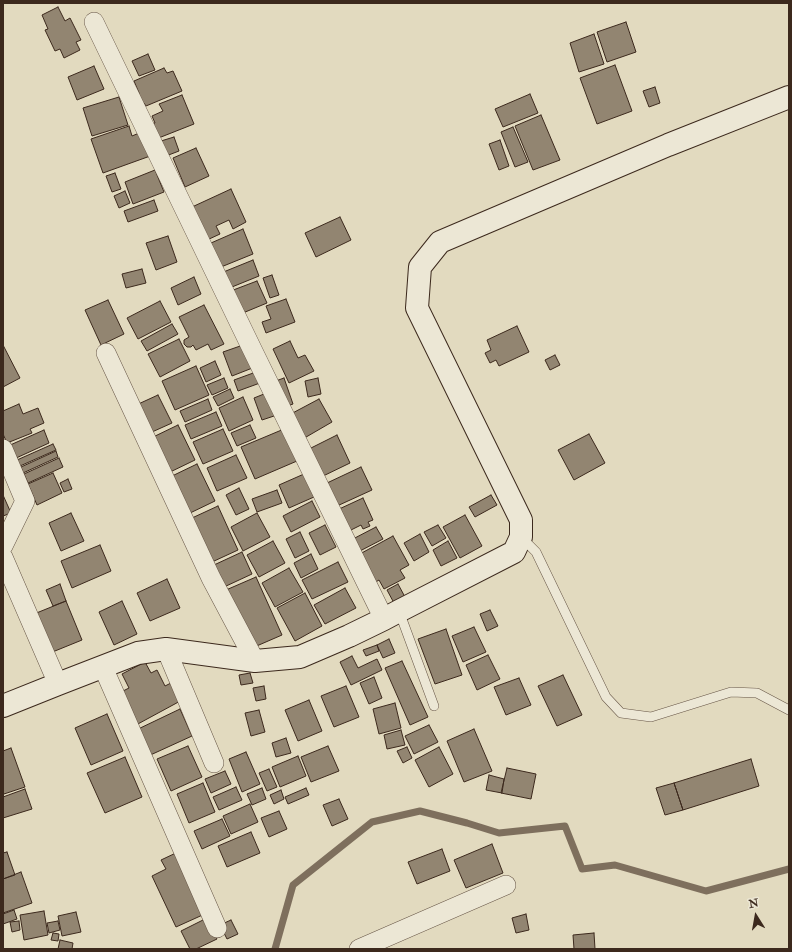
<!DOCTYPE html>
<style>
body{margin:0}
#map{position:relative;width:792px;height:952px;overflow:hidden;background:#e2dabf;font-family:"IM FELL Double Pica",serif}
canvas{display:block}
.frame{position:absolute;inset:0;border:4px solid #3c291d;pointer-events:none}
.north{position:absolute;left:736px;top:896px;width:40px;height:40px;-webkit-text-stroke:3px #ece7d5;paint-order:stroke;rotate:349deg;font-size:11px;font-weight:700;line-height:16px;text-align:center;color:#3c291d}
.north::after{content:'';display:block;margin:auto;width:14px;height:18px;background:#3c291d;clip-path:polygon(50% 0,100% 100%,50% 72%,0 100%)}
</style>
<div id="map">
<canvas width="792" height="952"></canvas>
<div class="frame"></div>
<div class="north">N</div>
</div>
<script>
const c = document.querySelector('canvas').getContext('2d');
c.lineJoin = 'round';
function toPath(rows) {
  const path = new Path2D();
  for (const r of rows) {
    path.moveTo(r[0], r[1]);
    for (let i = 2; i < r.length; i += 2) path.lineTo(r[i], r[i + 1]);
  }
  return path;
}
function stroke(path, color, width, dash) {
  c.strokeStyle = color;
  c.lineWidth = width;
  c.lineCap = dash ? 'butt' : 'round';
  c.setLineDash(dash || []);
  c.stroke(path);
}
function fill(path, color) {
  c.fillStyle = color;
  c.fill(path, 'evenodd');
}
const stream = toPath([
 [275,949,293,885,372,822,420,811,467,823,499,833,565,826,582,869,615,865,706,891,789,869]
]);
const building = toPath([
 [58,7,65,21,70,18,81,40,76,42,80,50,64,58,60,49,55,51,45,30,48,29,42,15,58,7],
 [626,22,636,52,607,62,597,32,626,22],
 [594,34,604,64,579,72,570,43,594,34],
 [148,54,155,70,139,76,132,61,148,54],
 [615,65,632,111,597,124,580,78,615,65],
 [94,66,104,89,77,100,68,77,94,66],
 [164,68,167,73,173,71,182,91,146,106,144,103,137,106,139,93,134,81,164,68],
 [655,87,660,103,649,107,643,91,655,87],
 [530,94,538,113,503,127,495,109,530,94],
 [182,95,194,124,156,139,150,125,155,123,152,116,163,111,159,104,182,95],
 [119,97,128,125,92,136,83,108,119,97],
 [541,115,560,160,533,170,515,126,541,115],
 [129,126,132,136,144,131,153,155,103,173,91,139,129,126],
 [513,127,528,162,515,167,501,132,513,127],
 [174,137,179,151,166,156,161,141,174,137],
 [500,140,509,166,499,170,489,144,500,140],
 [196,148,209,176,185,187,173,158,196,148],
 [155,170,164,192,133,204,125,182,155,170],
 [115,173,121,189,112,192,106,176,115,173],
 [231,189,246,222,233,229,229,220,216,226,220,234,207,240,192,207,231,189],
 [125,191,130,203,119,208,114,196,125,191],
 [154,200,158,211,128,222,124,211,154,200],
 [340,217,351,240,316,257,305,233,340,217],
 [243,229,253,254,221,267,211,243,243,229],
 [168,236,177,262,156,270,146,243,168,236],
 [253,260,259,276,227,289,221,273,253,260],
 [142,269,146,283,126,288,122,274,142,269],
 [272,275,279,295,270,298,263,278,272,275],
 [194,277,201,294,178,305,171,288,194,277],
 [257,281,267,303,238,315,228,292,257,281],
 [286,299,295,322,266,333,262,322,271,319,266,306,286,299],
 [108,300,124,334,101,345,85,310,108,300],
 [160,301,171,322,138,339,127,318,160,301],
 [204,305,224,344,211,350,208,344,196,350,193,345,191,347,187,347,184,344,184,340,189,337,179,317,204,305],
 [172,324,178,334,147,351,141,341,172,324],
 [517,326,529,352,499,366,496,360,490,363,485,353,491,350,487,340,517,326],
 [179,339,190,361,160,377,148,354,179,339],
 [290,341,298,358,305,355,314,371,289,383,273,349,290,341],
 [246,344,255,367,232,376,223,352,246,344],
 [3,345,20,378,3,387,3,345],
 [555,355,560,365,550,370,545,360,555,355],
 [215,361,221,375,206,382,200,368,215,361],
 [196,366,209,395,175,410,162,381,196,366],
 [256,372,260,383,238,391,234,380,256,372],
 [224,378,228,388,212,395,207,385,224,378],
 [284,378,293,404,282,408,273,382,284,378],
 [318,378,321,394,308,397,305,381,318,378],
 [230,389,234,398,218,406,213,397,230,389],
 [269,392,277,415,262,420,254,398,269,392],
 [158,395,172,423,152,432,134,406,158,395],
 [243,397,253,420,229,431,219,408,243,397],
 [208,399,212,410,185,422,180,411,208,399],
 [319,399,332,422,301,440,287,416,319,399],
 [19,404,23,414,38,408,44,423,30,429,32,433,7,443,3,434,3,411,19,404],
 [216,412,222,426,191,439,185,425,216,412],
 [178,425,195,460,166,474,149,439,178,425],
 [250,425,256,438,237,446,231,433,250,425],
 [223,429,233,451,203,464,193,442,223,429],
 [284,429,297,461,255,479,241,447,284,429],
 [44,430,49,443,14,459,8,446,44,430],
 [589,434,605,463,574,480,558,450,589,434],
 [337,435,350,463,319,478,305,451,337,435],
 [53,444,56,450,20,466,17,460,53,444],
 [56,451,58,457,23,473,21,467,56,451],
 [236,455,247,478,217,491,207,468,236,455],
 [59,458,63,467,28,483,24,474,59,458],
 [197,464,215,501,188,514,170,477,197,464],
 [361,467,372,490,337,506,327,483,361,467],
 [53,473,62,493,37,505,28,484,53,473],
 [304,474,314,497,289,508,279,485,304,474],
 [68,479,72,489,64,492,60,483,68,479],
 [239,488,249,509,236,515,226,495,239,488],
 [277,490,282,503,257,512,252,499,277,490],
 [3,495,11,513,3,516,3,495],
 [491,495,497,505,475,517,469,507,491,495],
 [363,498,373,520,368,522,370,526,363,529,361,525,347,532,337,510,363,498],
 [312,501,320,517,291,532,283,516,312,501],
 [218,506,238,550,212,562,192,518,218,506],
 [71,513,84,541,61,551,49,523,71,513],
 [257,513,270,537,243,551,231,527,257,513],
 [465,515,482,546,460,558,443,527,465,515],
 [325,525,336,547,320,555,309,533,325,525],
 [438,525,446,538,432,546,424,532,438,525],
 [376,527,383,539,358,552,351,540,376,527],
 [300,532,309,551,295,558,286,539,300,532],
 [420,534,429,552,414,561,404,543,420,534],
 [393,536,409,565,400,570,405,578,384,589,379,580,374,583,358,555,393,536],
 [273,541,285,563,259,577,247,555,273,541],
 [448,541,457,558,441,566,433,550,448,541],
 [100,545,111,571,72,588,61,561,100,545],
 [242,552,252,574,224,587,214,565,242,552],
 [311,554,318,569,301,578,294,563,311,554],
 [338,562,348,582,312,599,302,580,338,562],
 [289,568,303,592,275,607,262,583,289,568],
 [256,577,282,635,252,648,226,590,256,577],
 [167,579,180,608,150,621,137,593,167,579],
 [60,584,66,601,53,606,46,590,60,584],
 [398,584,405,597,394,603,387,590,398,584],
 [345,588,356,608,325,624,314,605,345,588],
 [305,593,322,626,295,641,277,608,305,593],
 [66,601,82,640,50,653,34,614,66,601],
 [122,601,137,634,114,645,99,612,122,601],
 [490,610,498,626,487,631,480,614,490,610],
 [474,627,486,652,463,662,452,636,474,627],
 [446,629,462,675,435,684,418,639,446,629],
 [389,639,395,653,383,658,377,645,389,639],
 [377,645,379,651,366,656,363,650,377,645],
 [488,655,500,679,477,690,466,665,488,655],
 [352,656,358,668,377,659,382,670,351,685,340,662,352,656],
 [402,661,428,717,410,725,385,668,402,661],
 [145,662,151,673,157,670,165,686,175,681,184,699,136,725,119,693,129,688,122,674,145,662],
 [250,673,253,683,241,685,239,675,250,673],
 [563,675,582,715,557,726,538,686,563,675],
 [374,677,382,698,369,704,360,683,374,677],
 [519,678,531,705,506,715,494,687,519,678],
 [264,686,266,699,256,701,253,688,264,686],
 [346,686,359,717,334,727,321,696,346,686],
 [309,700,322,731,298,741,285,710,309,700],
 [395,703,401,728,379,734,373,709,395,703],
 [180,709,192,736,146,757,134,731,180,709],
 [259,710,265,732,251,736,245,713,259,710],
 [107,714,123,751,91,765,75,728,107,714],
 [429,725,438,742,414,754,405,736,429,725],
 [474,729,492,771,464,782,447,741,474,729],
 [401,730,405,745,387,749,384,735,401,730],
 [286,738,291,753,276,757,272,743,286,738],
 [188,746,202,777,171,791,157,759,188,746],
 [328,746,339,771,311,782,301,757,328,746],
 [407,747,412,758,403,763,397,751,407,747],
 [439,747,453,774,429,787,415,760,439,747],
 [11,748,25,787,4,794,3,792,3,751,11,748],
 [246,752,260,784,242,792,229,759,246,752],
 [298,756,306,776,280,787,272,767,298,756],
 [125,757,142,797,105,813,87,773,125,757],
 [751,759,759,786,683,810,674,783,751,759],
 [507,768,536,774,531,799,501,793,507,768],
 [269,769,277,787,267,791,259,773,269,769],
 [225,771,231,784,211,793,205,779,225,771],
 [489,775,504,779,502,793,486,790,489,775],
 [203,783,215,812,189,823,177,794,203,783],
 [674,783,683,810,665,815,656,788,674,783],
 [236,787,242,800,219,810,213,797,236,787],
 [262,788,266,799,252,805,247,794,262,788],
 [306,788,309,795,288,804,285,797,306,788],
 [25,789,32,809,3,818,3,797,25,789],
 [281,790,284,799,274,804,270,795,281,790],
 [339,799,348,819,332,826,323,805,339,799],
 [250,804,258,822,231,834,223,816,250,804],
 [279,811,287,829,269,837,261,818,279,811],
 [222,819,230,836,202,849,194,831,222,819],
 [251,832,260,853,227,867,218,846,251,832],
 [492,844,503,873,466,888,454,860,492,844],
 [442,849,450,871,417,884,408,862,442,849],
 [7,852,15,875,3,879,3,853,7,852],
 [178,852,207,913,176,927,152,876,166,869,161,860,178,852],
 [21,872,32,903,3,913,3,879,21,872],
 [14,910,17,919,3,924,3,914,14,910],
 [44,911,48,935,24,940,20,915,44,911],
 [76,912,81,932,62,936,58,916,76,912],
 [526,914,529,930,516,933,512,918,526,914],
 [207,918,217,939,196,949,190,949,181,931,207,918],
 [231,920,238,934,227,939,220,925,231,920],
 [19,921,20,930,12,932,10,922,19,921],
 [58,921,60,930,49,933,47,923,58,921],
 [53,933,59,934,58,941,51,940,53,933],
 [594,933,595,949,574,949,573,935,594,933],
 [60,940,73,943,72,949,58,949,60,940]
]);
const lane = toPath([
 [521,537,536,552,606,697,621,713,651,717,731,692,757,693,789,710],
 [399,611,434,706]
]);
const street = toPath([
 [94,22,252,349,384,619],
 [106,353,211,578,255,661],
 [3,449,25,501,3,546],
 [3,557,58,684],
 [166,649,214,763],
 [103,667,217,928],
 [359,949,506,885]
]);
const secondary = toPath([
 [3,706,58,684,138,653,166,649,255,661,300,657,349,636,384,619,399,611,514,552,521,537,521,520,417,308,420,267,440,242,668,145,789,97]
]);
stroke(stream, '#7e6f5d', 7);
fill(building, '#928571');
stroke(building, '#3c291d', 1);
stroke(lane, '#665546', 10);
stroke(street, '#665546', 20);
stroke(secondary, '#3c291d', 24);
stroke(lane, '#ece7d5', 9);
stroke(street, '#ece7d5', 19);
stroke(secondary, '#ece7d5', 22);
</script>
